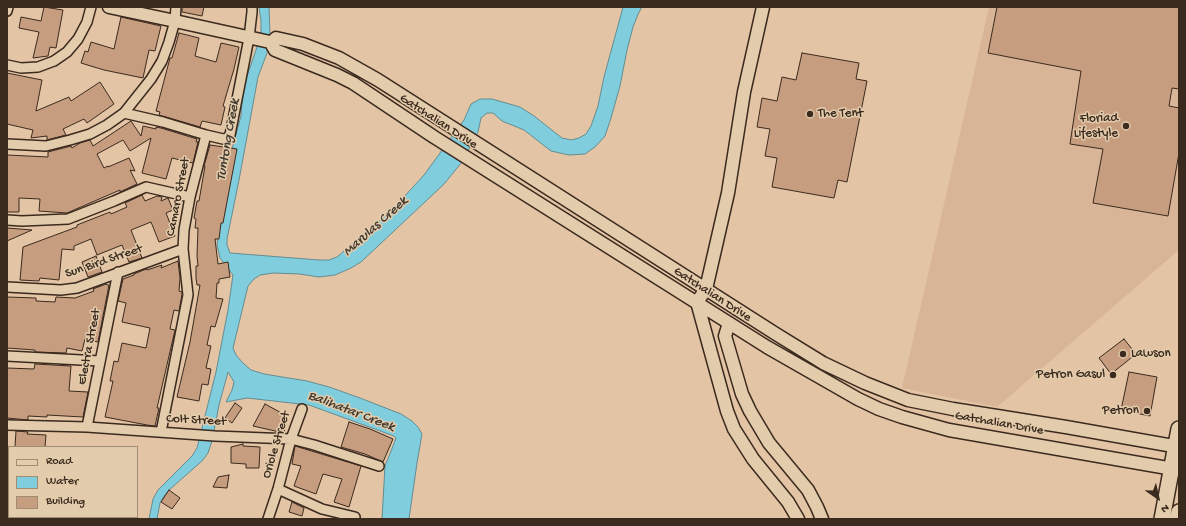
<!DOCTYPE html>
<style>
body{margin:0}
#map{position:relative;width:1186px;height:526px;overflow:hidden;background:#e3c4a4;font-family:"Gochi Hand",sans-serif}
canvas{display:block}
.frame{position:absolute;inset:0;border:8px solid #3b2a1e;pointer-events:none}
.legend{position:absolute;left:8px;top:446px;width:130px;height:72px;box-sizing:border-box;background:#e3ccac;border:1px solid #a08b73;margin:0;padding:5px 7px;list-style:none;font-size:12px;color:#3b2a1e}
.legend li{display:flex;align-items:center;gap:8px;height:20px}
.legend b{width:20px;border:1px solid #a08b73}
.north{position:absolute;left:1138px;top:478px;width:40px;height:40px;-webkit-text-stroke:3px #e3ccac;paint-order:stroke;rotate:146deg;font-size:11px;font-weight:700;line-height:16px;text-align:center;color:#3b2a1e}
.north::after{content:'';display:block;margin:auto;width:14px;height:18px;background:#3b2a1e;clip-path:polygon(50% 0,100% 100%,50% 72%,0 100%)}
</style>
<div id="map">
<canvas width="1186" height="526"></canvas>
<div class="frame"></div>
<ul class="legend">
<li><b style="height:5px;background:#e3ccac"></b>Road</li>
<li><b style="height:11px;background:#80cdde"></b>Water</li>
<li><b style="height:11px;background:#c79d7f"></b>Building</li>
</ul>
<div class="north">N</div>
</div>
<script>
const c = document.querySelector('canvas').getContext('2d');
c.lineJoin = 'round';
function fill(path, color) {
  c.fillStyle = color;
  c.fill(path, 'evenodd');
}
function toPath(rows) {
  const path = new Path2D();
  for (const r of rows) {
    path.moveTo(r[0], r[1]);
    for (let i = 2; i < r.length; i += 2) path.lineTo(r[i], r[i + 1]);
  }
  return path;
}
function stroke(path, color, width, dash) {
  c.strokeStyle = color;
  c.lineWidth = width;
  c.lineCap = dash ? 'butt' : 'round';
  c.setLineDash(dash || []);
  c.stroke(path);
}
function write(font, color, halo, rows, align = 'center') {
  c.font = font + ' "Gochi Hand",sans-serif';
  c.lineWidth = 3;
  c.setLineDash([]);
  c.textBaseline = 'middle';
  c.strokeStyle = halo;
  c.fillStyle = color;
  for (const [text, x, y, turn = 0] of rows) {
    c.save();
    c.translate(x, y);
    c.rotate((+turn || 0) * Math.PI / 180);
    c.textAlign = isNaN(turn) ? turn : align;
    if (halo) c.strokeText(text, 0, 0);
    c.fillText(text, 0, 0);
    c.restore();
  }
}
const built = toPath([
 [989,7,1179,7,1179,250,997,407,902,388]
]);
const water = toPath([
 [259,7,269,7,270,35,267,53,258,77,239,180,227,239,227,245,230,253,319,260,329,260,337,257,392,210,424,175,464,120,471,104,480,99,492,99,520,107,534,116,562,138,571,140,579,138,586,134,591,126,598,106,604,77,623,7,642,7,639,12,633,27,627,50,620,86,611,118,605,136,595,147,585,154,569,155,551,151,524,130,502,121,493,113,487,113,481,118,478,132,462,162,444,184,426,201,361,262,351,268,335,275,319,277,300,274,273,273,260,275,254,279,248,286,233,348,236,355,243,363,251,370,264,374,307,381,329,387,360,398,401,414,412,421,418,427,422,434,417,463,409,519,382,519,385,466,395,441,396,438,394,436,309,405,247,398,226,402,232,390,234,382,228,372,219,405,212,441,208,453,202,461,169,490,164,496,160,503,157,519,149,519,153,499,158,490,192,456,197,448,216,372,228,310,233,275,220,258,217,245,219,228,229,160,241,116,243,88,257,47,261,32,261,21,259,7]
]);
const building = toPath([
 [44,7,63,10,56,48,50,47,48,56,33,58,39,32,19,28,21,17,41,21,44,7],
 [182,7,204,7,202,16,182,12,182,7],
 [997,7,1179,7,1179,89,1172,88,1169,106,1179,108,1179,153,1168,216,1093,203,1103,149,1070,144,1081,71,988,53,997,7],
 [121,17,161,26,155,51,149,50,143,78,104,70,81,63,85,51,88,52,91,42,114,49,121,17],
 [179,33,199,38,195,56,216,62,221,43,239,47,234,69,223,106,225,107,221,125,202,121,200,127,159,115,160,112,156,111,170,58,172,58,179,33],
 [802,53,859,63,856,79,867,81,847,182,838,180,834,198,772,187,777,158,765,156,770,129,757,127,762,98,777,101,782,77,796,80,802,53],
 [7,73,42,80,36,111,69,97,71,101,100,82,114,104,87,123,84,119,63,129,66,135,47,140,47,136,31,138,33,130,7,124,7,73],
 [131,121,141,136,143,126,156,129,156,127,161,128,197,139,196,142,198,142,193,163,172,158,166,179,142,173,151,138,130,151,123,140,97,154,104,168,108,166,108,167,129,158,135,171,130,170,137,184,120,192,120,190,67,213,39,211,40,199,19,198,19,212,7,212,7,155,48,157,48,152,71,146,72,148,80,143,90,140,93,146,131,121],
 [210,145,237,149,223,223,221,223,219,239,215,239,218,264,228,262,230,277,219,279,219,283,217,283,216,298,223,299,215,327,211,326,207,345,211,346,206,368,211,369,208,385,202,384,199,401,177,397,190,342,200,285,197,285,196,278,196,266,198,266,197,256,198,228,195,228,196,219,194,218,197,201,199,201,205,166,204,166,210,145],
 [142,195,145,201,157,196,162,197,161,201,168,198,173,210,166,213,175,236,159,242,151,222,131,230,142,258,129,262,122,245,97,255,91,239,74,246,74,250,62,249,59,280,40,278,39,281,20,280,23,247,77,227,77,225,110,212,111,214,127,207,125,203,142,195],
 [7,228,32,230,7,241,7,228],
 [96,256,102,272,88,277,82,262,96,256],
 [178,261,180,278,179,291,182,292,182,295,179,311,174,310,170,329,175,330,157,408,159,408,155,426,147,425,105,417,113,381,110,381,114,361,118,362,122,343,146,348,150,328,122,322,126,303,118,301,123,279,134,275,134,274,146,269,147,270,162,265,161,268,178,261],
 [106,284,107,285,109,285,98,342,85,339,82,351,67,348,66,353,35,352,35,350,7,348,7,297,36,298,36,301,55,302,56,297,75,298,94,291,93,289,106,284],
 [1124,339,1136,354,1111,374,1099,358,1124,339],
 [35,364,71,366,69,391,88,392,83,417,47,415,47,417,28,416,28,420,7,418,7,368,34,369,35,364],
 [1129,372,1157,377,1150,416,1121,410,1129,372],
 [235,403,242,408,232,423,225,418,235,403],
 [265,404,287,416,284,433,253,426,265,404],
 [349,422,370,429,393,439,383,462,365,454,341,447,349,422],
 [16,431,28,432,27,434,46,435,45,447,15,447,16,431],
 [243,444,243,446,260,447,259,468,246,468,246,464,231,463,231,447,243,444],
 [295,446,361,466,349,507,334,502,342,479,323,474,316,494,294,486,301,466,292,464,295,446],
 [229,475,227,488,213,487,218,477,229,475],
 [169,490,180,498,172,509,161,502,169,490],
 [292,502,304,508,302,516,289,512,292,502]
]);
const minor = toPath([
 [7,11,8,7],
 [7,65,21,68,38,67,54,61,67,52,78,39,87,22,91,7],
 [124,113,163,122,206,135,223,139,227,138,230,135,249,38,252,12,252,7],
 [7,144,46,146,70,140,90,134,107,125,124,113,151,79,162,61,169,42,175,21,176,7],
 [7,220,22,221,68,219,114,201,146,187,190,197],
 [7,287,61,290,77,288,183,249],
 [7,356,100,361],
 [7,425,87,427,215,436,291,439,314,445,379,466],
 [87,427,118,272],
 [161,432,188,295,183,249,184,230,190,197,206,135],
 [278,489,322,509,355,517],
 [8,519,14,517],
 [268,519,278,489,291,439,302,409]
]);
const tertiary = toPath([
 [109,7,175,21,270,42,271,43,275,50,337,75,353,83,434,137,767,347,858,399,879,409,902,417,949,430,1179,470],
 [763,7,744,92,728,193,706,289,697,302,727,411,734,429,753,459,788,502,798,519],
 [271,43,276,38,303,44,339,58,378,80,776,334,823,363,865,383,908,400,953,409,1066,427,1179,447],
 [729,323,725,336,742,394,750,411,769,443,808,490,817,507,822,519]
]);
const primary = toPath([
 [1162,519,1179,429],
 [1177,519,1179,512]
]);
const markers = [
 [810,114,4,"#3b2a1e"],
 [1126,126,4,"#3b2a1e"],
 [1123,354,4,"#3b2a1e"],
 [1113,375,4,"#3b2a1e"],
 [1147,411,4,"#3b2a1e"]
];
const poiNames = [
 ["The Tent",818,114,"left"],
 ["Floriad",1118,119],
 ["Lifestyle",1118,134],
 ["Lawson",1131,354,"left"],
 ["Petron Gasul",1105,375],
 ["Petron",1139,411]
];
const streetNames = [
 ["Gatchalian Drive",438,122,33],
 ["Camaro Street",179,197,-79],
 ["Sun Bird Street",104,262,-19],
 ["Gatchalian Drive",712,295,33],
 ["Electra Street",90,347,-79],
 ["Colt Street",196,421,3],
 ["Gatchalian Drive",999,424,10],
 ["Oriole Street",277,445,-73]
];
const waterNames = [
 ["Tuntong Creek",229,140,-80],
 ["Marulas Creek",376,227,-42],
 ["Balihatar Creek",351,412,21]
];
fill(built, '#d8b597');
fill(water, '#80cdde');
stroke(water, '#648c91', 1);
fill(building, '#c79d7f');
stroke(building, '#3b2a1e', 1);
stroke(minor, '#3b2a1e', 12);
stroke(tertiary, '#3b2a1e', 15);
stroke(primary, '#3b2a1e', 18);
stroke(minor, '#e3ccac', 9);
stroke(tertiary, '#e3ccac', 12);
stroke(primary, '#e3ccac', 15);
for (const [x, y, r, color] of markers) {
  const dot = new Path2D();
  dot.arc(x, y, r, 0, 2 * Math.PI);
  c.fillStyle = color;
  c.fill(dot);
  stroke(dot, '#e3ccac', 1.5);
}
write('13px', '#3b2a1e', '#e3ccac', poiNames, 'right');
write('13px', '#3b2a1e', '#e3ccac', streetNames);
write('italic 14px', '#423a31', '#e3ccac', waterNames);
</script>
